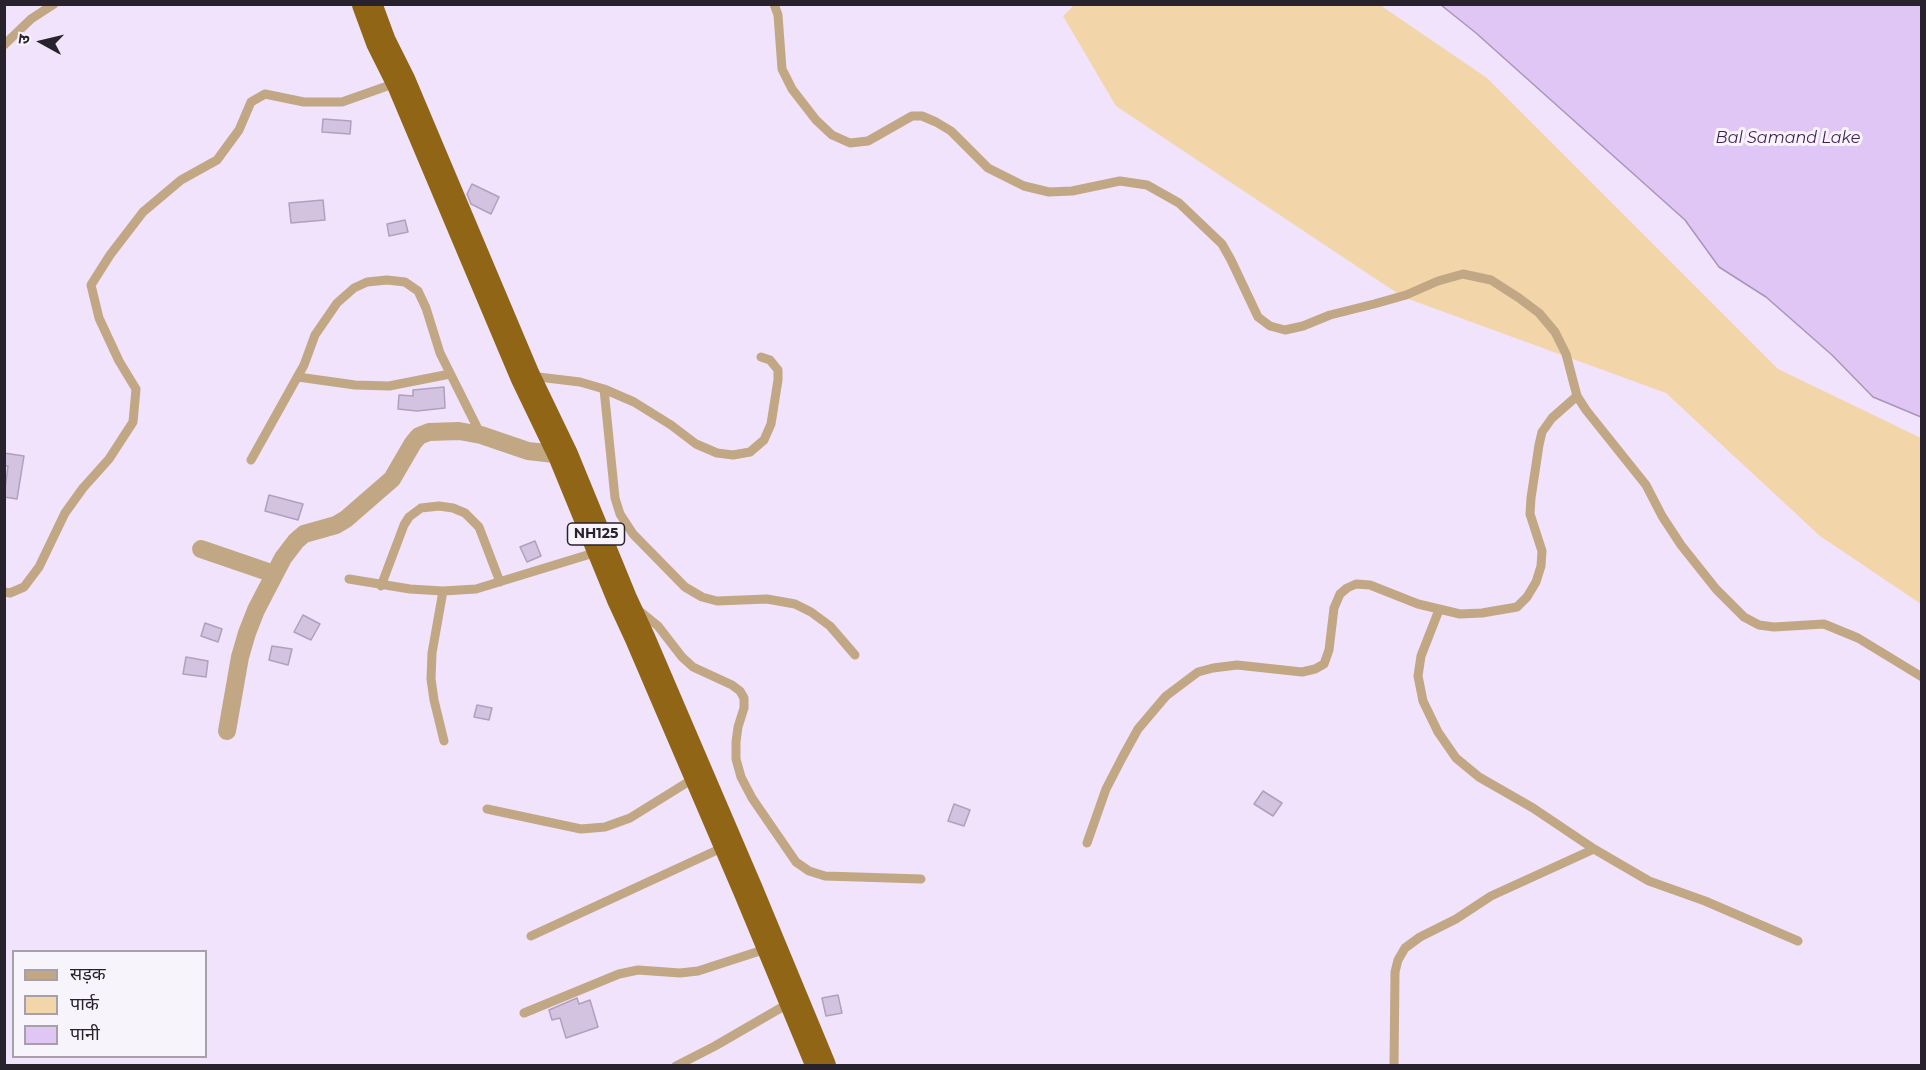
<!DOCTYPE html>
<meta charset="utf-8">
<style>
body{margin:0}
#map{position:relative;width:1926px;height:1070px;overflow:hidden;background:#f0e3fb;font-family:Montserrat,"Noto Sans Devanagari",sans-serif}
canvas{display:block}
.frame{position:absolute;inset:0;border:6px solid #28222d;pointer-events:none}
.legend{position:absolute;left:12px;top:950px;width:195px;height:108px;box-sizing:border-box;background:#f8f4fb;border:2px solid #a5a0a9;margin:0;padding:8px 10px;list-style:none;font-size:18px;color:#28222d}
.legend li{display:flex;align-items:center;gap:12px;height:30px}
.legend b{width:30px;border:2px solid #a5a0a9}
.north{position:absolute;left:12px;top:12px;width:60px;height:60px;-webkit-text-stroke:4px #f8f4fb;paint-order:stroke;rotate:278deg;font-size:16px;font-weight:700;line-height:24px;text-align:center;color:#28222d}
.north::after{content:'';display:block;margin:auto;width:21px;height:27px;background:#28222d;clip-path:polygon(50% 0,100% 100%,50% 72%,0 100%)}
</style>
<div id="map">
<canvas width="1926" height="1070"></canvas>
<div class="frame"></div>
<ul class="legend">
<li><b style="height:8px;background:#c1a783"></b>सड़क</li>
<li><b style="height:16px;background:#f3d5aa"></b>पार्क</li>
<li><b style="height:16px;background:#dfc6f4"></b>पानी</li>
</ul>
<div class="north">उ</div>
</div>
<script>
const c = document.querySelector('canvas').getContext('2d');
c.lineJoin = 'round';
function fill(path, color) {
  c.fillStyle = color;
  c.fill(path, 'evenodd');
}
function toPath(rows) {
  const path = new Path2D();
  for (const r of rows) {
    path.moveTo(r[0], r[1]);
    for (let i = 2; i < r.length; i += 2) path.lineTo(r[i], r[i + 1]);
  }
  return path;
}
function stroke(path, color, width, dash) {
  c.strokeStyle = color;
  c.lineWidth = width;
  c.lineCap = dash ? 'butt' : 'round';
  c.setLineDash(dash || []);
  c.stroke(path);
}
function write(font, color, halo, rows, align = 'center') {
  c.font = font + ' Montserrat,sans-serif';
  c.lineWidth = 6;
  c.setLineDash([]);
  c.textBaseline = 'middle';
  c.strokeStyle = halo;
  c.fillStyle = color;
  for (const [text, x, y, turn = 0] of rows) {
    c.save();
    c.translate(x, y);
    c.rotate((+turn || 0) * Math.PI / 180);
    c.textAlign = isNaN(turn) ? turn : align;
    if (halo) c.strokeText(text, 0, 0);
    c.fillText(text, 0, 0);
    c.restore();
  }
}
const green = toPath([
 [1075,4,1380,5,1487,78,1778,369,1921,438,1921,604,1820,536,1666,393,1403,297,1116,106,1063,16]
]);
const water = toPath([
 [1441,5,1921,5,1921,417,1873,397,1832,355,1766,297,1719,267,1685,220,1476,33,1441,5]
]);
const building = toPath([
 [323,119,351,121,350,134,322,132,323,119],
 [472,184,499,197,491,214,471,204,467,194,472,184],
 [323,200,325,220,291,223,289,203,323,200],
 [405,220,408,232,389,236,387,224,405,220],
 [444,387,445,408,417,411,398,409,399,395,413,396,413,390,444,387],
 [4,453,24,456,17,499,4,497,8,466,4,466,4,453],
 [269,495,303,504,298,520,265,511,269,495],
 [535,541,541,556,527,562,520,547,535,541],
 [303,615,320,624,311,640,294,632,303,615],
 [205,623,222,629,218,642,201,636,205,623],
 [272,646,292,649,288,665,269,660,272,646],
 [186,657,208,661,206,677,183,674,186,657],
 [477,705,492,708,489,720,474,717,477,705],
 [1263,791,1282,803,1273,816,1254,804,1263,791],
 [954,804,970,810,964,826,948,821,954,804],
 [838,995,842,1013,826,1016,822,998,838,995],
 [577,998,579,1004,590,1000,598,1027,566,1038,560,1018,552,1020,549,1010,577,998]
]);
const service = toPath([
 [774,4,778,15,782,69,792,89,816,120,832,135,850,143,868,141,912,116,922,116,936,122,951,131,988,168,1024,186,1049,192,1072,191,1120,181,1147,185,1179,203,1222,244,1231,260,1258,317,1270,326,1285,330,1303,326,1330,315,1374,304,1406,295,1438,281,1463,274,1491,280,1519,298,1539,313,1555,332,1566,354,1577,396,1586,410,1646,485,1662,516,1681,545,1716,589,1744,617,1759,625,1774,627,1824,624,1858,638,1922,677],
 [4,45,31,19,54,4],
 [530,376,580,382,604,389,634,402,671,425,696,444,717,453,733,455,750,452,764,440,771,424,778,380,778,370,770,360,761,357],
 [298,377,355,385,389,386,450,374],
 [604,389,615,498,620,514,633,534,685,587,702,597,717,601,767,599,795,604,811,612,830,626,855,655],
 [251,460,304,365,315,335,337,303,354,288,367,282,387,280,405,282,418,291,426,308,440,353,480,433],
 [349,579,410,589,443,591,476,589,597,552],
 [381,586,404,525,409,517,421,508,439,506,453,508,465,513,479,527,500,582],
 [443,591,432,653,431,679,434,700,444,741],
 [4,592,10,593,24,587,39,567,65,513,83,488,109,459,133,422,136,389,119,361,99,318,91,285,110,255,143,212,181,180,217,160,239,130,251,102,265,94,304,102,342,102,396,83],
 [637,609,658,626,682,657,693,667,732,685,740,691,744,698,744,708,738,727,736,742,736,759,741,777,752,798,796,862,809,871,825,876,921,879],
 [1439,610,1421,656,1418,676,1423,701,1438,732,1456,758,1479,777,1533,808,1594,849,1649,881,1705,901,1798,941],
 [487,809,581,829,605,827,630,818,696,777],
 [1087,843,1106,789,1122,758,1138,729,1166,696,1198,672,1213,668,1237,665,1302,672,1315,669,1324,664,1329,650,1334,608,1340,594,1347,588,1356,584,1370,585,1418,604,1460,614,1482,613,1517,607,1527,597,1536,582,1541,566,1542,551,1530,514,1531,498,1539,445,1542,432,1552,418,1577,396],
 [531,936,726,846],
 [524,1013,619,974,638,970,680,973,698,971,769,948],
 [676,1066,715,1046,791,1002],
 [1394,1066,1395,972,1398,960,1405,948,1420,937,1456,919,1491,896,1594,849]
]);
const minor = toPath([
 [201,549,274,574],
 [227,731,240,657,247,633,256,610,283,558,296,541,304,534,336,525,346,519,392,479,413,443,419,436,429,432,459,431,481,435,528,451,563,455]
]);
const trunk = toPath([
 [367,4,381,42,401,82,525,376,563,455,622,599,640,638,748,890,821,1066]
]);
const shields = [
 [596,534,57]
];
const shieldNames = [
 ["NH125",596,534]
];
const waterNames = [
 ["Bal Samand Lake",1788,138]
];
fill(green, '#f3d5aa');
fill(water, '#dfc6f4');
stroke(water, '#a895b8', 1.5);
fill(building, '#d3c3e1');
stroke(building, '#b0a0bd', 1.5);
stroke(service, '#c1a783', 9);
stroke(minor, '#c1a783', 18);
stroke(trunk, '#916516', 30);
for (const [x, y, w] of shields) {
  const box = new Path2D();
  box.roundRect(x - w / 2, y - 11, w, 22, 4.5);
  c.fillStyle = '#f8f4fb';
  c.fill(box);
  stroke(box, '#28222d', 1.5);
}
write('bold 14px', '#28222d', null, shieldNames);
write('italic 16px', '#3d1d52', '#f8f4fb', waterNames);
</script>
